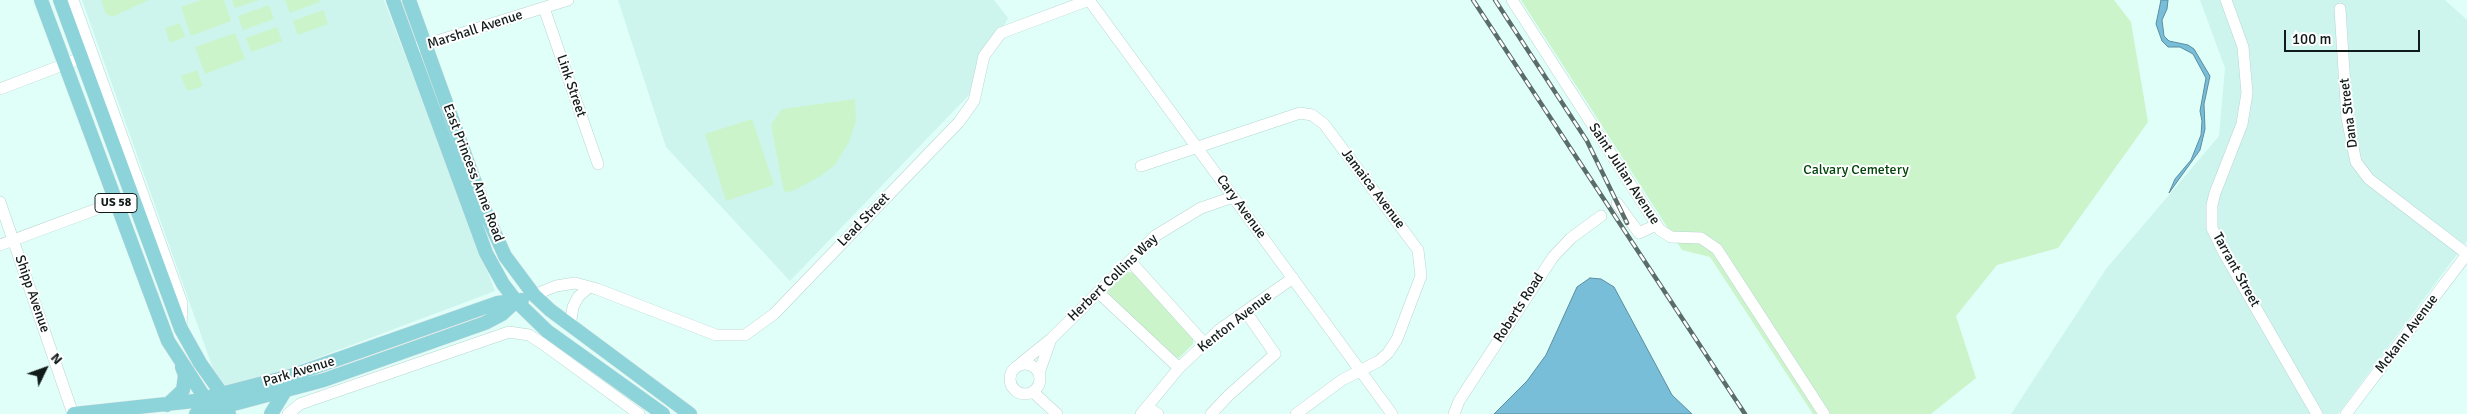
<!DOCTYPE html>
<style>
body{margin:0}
#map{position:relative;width:2467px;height:414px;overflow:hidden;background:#e0fff9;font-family:Signika,sans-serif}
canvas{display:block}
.north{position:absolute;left:20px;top:344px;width:50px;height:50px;-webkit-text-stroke:4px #fff;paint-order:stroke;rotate:48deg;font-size:14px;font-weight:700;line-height:20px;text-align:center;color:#111c1a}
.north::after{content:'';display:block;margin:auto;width:18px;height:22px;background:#111c1a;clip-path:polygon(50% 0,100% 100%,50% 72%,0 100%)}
.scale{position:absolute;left:2284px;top:30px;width:136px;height:22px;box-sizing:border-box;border:2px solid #111c1a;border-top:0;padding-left:6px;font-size:15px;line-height:18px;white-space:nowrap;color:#111c1a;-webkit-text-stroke:4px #fff;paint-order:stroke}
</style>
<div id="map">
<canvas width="2467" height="414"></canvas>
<div class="north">N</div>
<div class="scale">100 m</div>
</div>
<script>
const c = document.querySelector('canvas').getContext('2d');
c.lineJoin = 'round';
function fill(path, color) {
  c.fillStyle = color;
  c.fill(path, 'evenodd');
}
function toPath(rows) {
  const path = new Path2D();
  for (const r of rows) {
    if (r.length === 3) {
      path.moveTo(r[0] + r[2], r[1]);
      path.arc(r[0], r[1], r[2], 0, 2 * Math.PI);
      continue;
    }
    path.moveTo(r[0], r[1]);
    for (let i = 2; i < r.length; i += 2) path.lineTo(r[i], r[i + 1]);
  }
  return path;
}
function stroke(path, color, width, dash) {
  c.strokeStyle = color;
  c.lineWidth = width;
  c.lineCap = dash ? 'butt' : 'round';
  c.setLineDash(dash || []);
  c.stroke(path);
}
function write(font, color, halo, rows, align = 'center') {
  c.font = font + ' Signika,sans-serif';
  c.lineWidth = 4;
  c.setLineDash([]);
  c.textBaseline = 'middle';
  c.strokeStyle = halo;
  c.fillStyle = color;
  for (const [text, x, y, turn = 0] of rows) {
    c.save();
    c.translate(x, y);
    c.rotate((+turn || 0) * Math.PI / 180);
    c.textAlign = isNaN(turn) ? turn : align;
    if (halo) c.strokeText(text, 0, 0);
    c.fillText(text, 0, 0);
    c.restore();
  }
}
const built = toPath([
 [82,0,384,0,495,291,222,394],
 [618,0,994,0,1008,18,969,95,790,281,666,147],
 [2200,0,2445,0,2467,20,2467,241,2338,414,2011,414,2106,269,2219,136,2225,68]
]);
const green = toPath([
 [101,0,149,0,112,17,106,14],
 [201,0,224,0,231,21,191,36,181,7],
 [232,0,259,0,235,8],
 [285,0,319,0,320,2,290,13],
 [1521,0,2114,0,2131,22,2148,122,2058,248,1997,265,1956,316,1976,378,1931,414,1813,414,1710,257,1682,250],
 [269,5,274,19,243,30,238,16],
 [323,10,328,24,298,35,293,21],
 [180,23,185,37,170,43,165,28],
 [277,27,282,41,251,52,246,38],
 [235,33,245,59,205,74,195,47],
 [197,70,203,86,187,91,181,76],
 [855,99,856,121,849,142,835,165,819,177,793,191,784,192,771,125,782,109],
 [752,119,774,185,726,201,705,134],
 [1128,272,1134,273,1193,337,1193,344,1179,358,1171,356,1110,298,1108,291]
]);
const water = toPath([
 [2161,0,2168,0,2167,9,2162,20,2164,36,2169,41,2188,45,2194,49,2210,76,2204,104,2205,129,2200,150,2169,193,2175,179,2191,160,2201,135,2202,121,2200,111,2206,78,2193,54,2180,47,2168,47,2162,41,2156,24,2161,0],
 [1590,278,1601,279,1614,287,1672,395,1692,414,1494,414,1527,381,1546,355,1577,287,1590,278]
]);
const minor = toPath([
 [73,0,182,303,181,329],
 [1089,0,1392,414],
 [1512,0,1660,230,1671,237,1701,238,1717,249,1824,414],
 [2226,0,2243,47,2247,93,2242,124,2215,193,2212,205,2212,228,2224,253,2317,414],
 [544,8,598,164],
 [2340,9,2347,118,2356,162,2369,179,2467,254],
 [418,47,568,0],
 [0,89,81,58],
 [1141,166,1300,113,1312,115,1324,124,1418,250,1421,276,1397,339,1388,353,1379,361,1342,380,1296,414],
 [0,202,73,414],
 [1617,203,1639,233,1656,225],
 [0,245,132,196],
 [1130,261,1205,344],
 [1098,292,1179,368],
 [534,295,556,286,575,283,597,289,716,335,745,335,774,314,959,122,974,101,984,56,1001,33,1089,0],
 [570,326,573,307,578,297,589,287],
 [1021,363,1051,339,1155,236,1201,208,1233,197],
 [1025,379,15],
 [1039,373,1051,339],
 [1033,392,1057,414],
 [1147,407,1158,414],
 [288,414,300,404,509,332,529,335,543,344,639,414],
 [1141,414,1179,368,1219,330,1293,278],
 [1211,414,1229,395,1275,354,1246,312],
 [1454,414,1459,401,1553,257,1571,238,1601,216],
 [2346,414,2467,254]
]);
const major = toPath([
 [41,0,168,341,203,395,229,414],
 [60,0,181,329,200,363,222,394,223,401],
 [393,0,486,253,503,284,516,301,547,331,663,414],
 [409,0,487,216,505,256,534,295,550,310,690,414],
 [167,405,183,390,185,375,182,367],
 [74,414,194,401,290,376,497,303,522,300],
 [196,414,324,380,485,323,502,314,516,301],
 [271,414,285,391]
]);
const rail = toPath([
 [1473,0,1745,414],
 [1495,0,1587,141,1627,223]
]);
const shields = [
 [116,203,42]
];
const shieldNames = [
 ["US 58",116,203]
];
const streetNames = [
 ["Marshall Avenue",475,30,-18],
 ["Link Street",571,86,71],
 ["Dana Street",2349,113,-97],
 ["East Princess Anne Road",473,173,69],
 ["Saint Julian Avenue",1624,174,57],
 ["Jamaica Avenue",1373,189,53],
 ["Cary Avenue",1241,207,54],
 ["Lead Street",864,220,-46],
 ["Tarrant Street",2236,270,61],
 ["Herbert Collins Way",1113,278,-44],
 ["Shipp Avenue",32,294,71],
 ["Roberts Road",1519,308,-57],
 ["Kenton Avenue",1235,322,-38],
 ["Mckann Avenue",2407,334,-53],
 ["Park Avenue",299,372,-17]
];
const parkNames = [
 ["Calvary Cemetery",1856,170]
];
fill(built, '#cdf5ee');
fill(green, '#cbf4cb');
fill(water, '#79bed9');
stroke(water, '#5a8da0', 1);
stroke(minor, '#b8d6d1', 12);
stroke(major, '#e7e8e8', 15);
stroke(minor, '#fff', 11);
stroke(major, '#8dd4da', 14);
stroke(rail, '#5b6d6a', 4.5);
stroke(rail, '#fff', 2.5, [8]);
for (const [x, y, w] of shields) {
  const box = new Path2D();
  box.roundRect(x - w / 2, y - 9.5, w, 19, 4);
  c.fillStyle = '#fff';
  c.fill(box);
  stroke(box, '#111c1a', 1);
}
write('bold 12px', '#111c1a', null, shieldNames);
write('14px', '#111c1a', '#fff', streetNames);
write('14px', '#004509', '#fff', parkNames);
</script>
